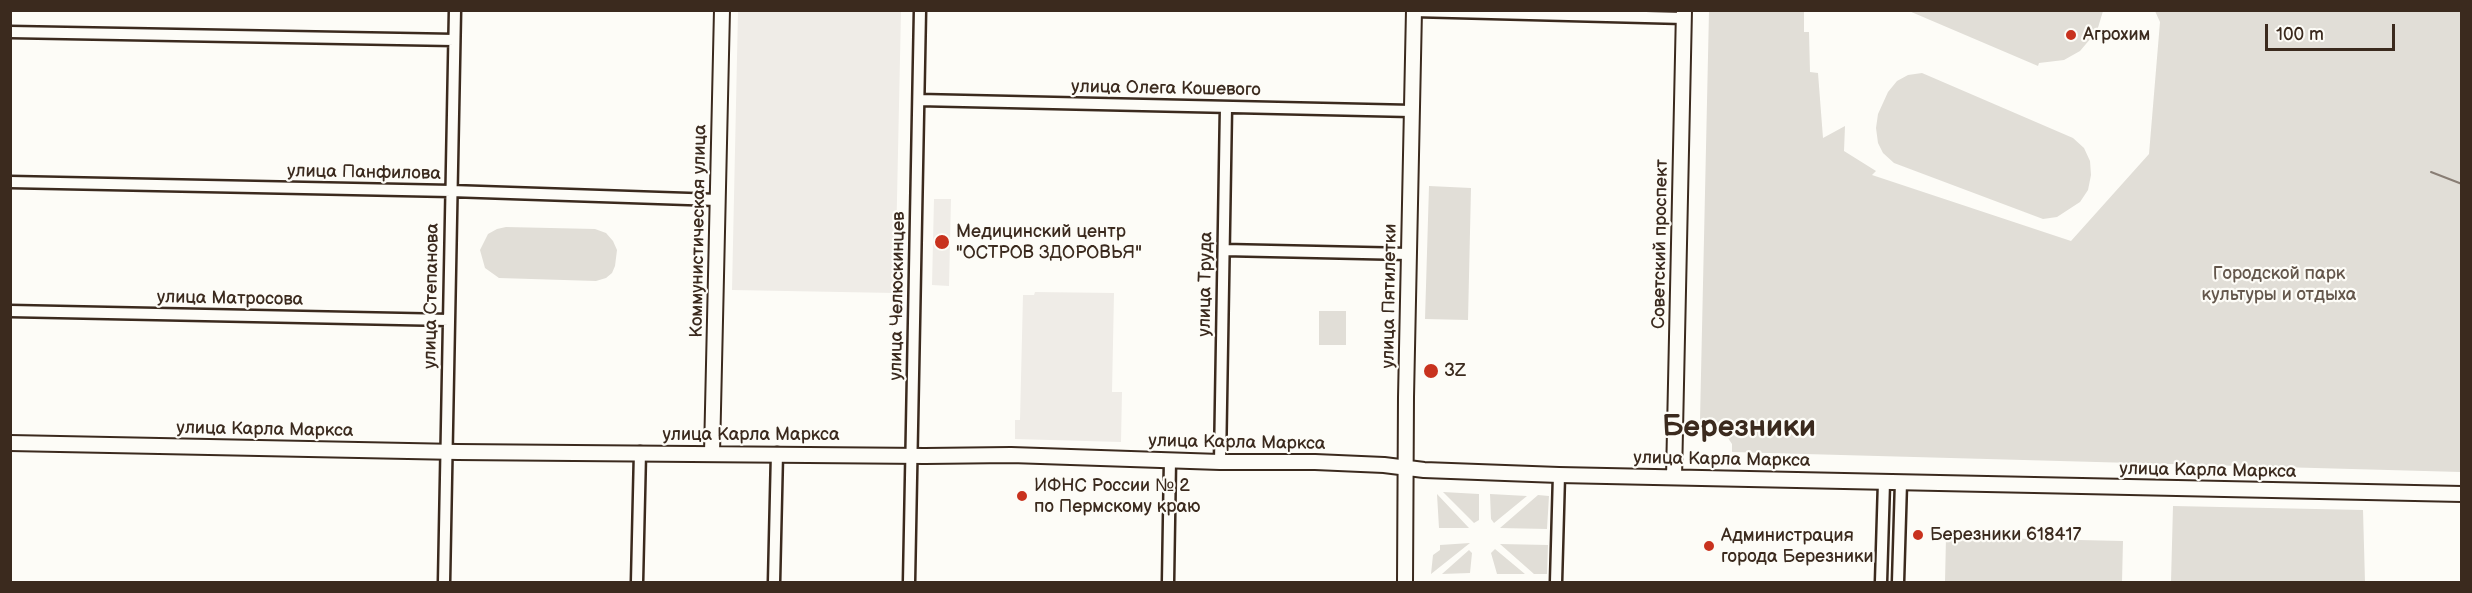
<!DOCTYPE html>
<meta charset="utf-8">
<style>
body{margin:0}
#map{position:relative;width:2472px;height:593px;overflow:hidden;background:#fdfcf7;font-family:"Balsamiq Sans",sans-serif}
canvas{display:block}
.frame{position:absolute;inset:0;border:12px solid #3b2a1e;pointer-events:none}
.scale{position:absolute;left:2265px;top:24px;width:130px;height:27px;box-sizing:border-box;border:3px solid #3b2a1e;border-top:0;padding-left:8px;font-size:18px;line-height:21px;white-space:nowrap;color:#3b2a1e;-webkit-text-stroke:4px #fdfcf7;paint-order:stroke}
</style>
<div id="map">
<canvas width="2472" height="593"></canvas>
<div class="frame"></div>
<div class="scale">100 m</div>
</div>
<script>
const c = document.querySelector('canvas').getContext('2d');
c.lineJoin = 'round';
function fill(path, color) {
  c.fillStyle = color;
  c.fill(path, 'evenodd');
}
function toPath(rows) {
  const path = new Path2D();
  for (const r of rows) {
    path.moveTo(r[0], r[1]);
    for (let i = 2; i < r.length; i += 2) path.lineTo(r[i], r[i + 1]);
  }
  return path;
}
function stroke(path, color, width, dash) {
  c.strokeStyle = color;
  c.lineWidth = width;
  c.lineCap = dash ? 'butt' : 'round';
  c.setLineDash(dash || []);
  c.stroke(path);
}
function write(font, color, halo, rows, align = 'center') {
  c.font = font + ' "Balsamiq Sans",sans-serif';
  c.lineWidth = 4.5;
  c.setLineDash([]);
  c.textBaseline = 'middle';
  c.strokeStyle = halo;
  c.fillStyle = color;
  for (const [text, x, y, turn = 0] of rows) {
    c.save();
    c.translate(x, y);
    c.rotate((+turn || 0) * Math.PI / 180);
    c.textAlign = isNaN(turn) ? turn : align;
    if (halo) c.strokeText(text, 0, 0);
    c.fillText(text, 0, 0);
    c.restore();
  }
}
const built = toPath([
 [738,11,901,11,895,293,732,290],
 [934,199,951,199,949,286,932,285],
 [1035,292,1114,293,1112,392,1122,392,1121,442,1015,439,1015,420,1020,420,1023,295,1034,295]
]);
const green = toPath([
 [1709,11,1804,11,1804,32,1809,32,1810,72,1818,73,1823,138,1845,126,1844,151,1876,171,1872,175,2071,241,2149,154,2160,22,2155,11,2461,11,2461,472,1732,452,1732,444,1722,429,1713,422,1700,420],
 [1909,11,1908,11,2103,11,2097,31,2080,51,2064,60,2039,63,2038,66],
 [1922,73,2073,138,2084,148,2090,161,2091,175,2088,190,2080,202,2057,217,2043,219,1894,163,1883,153,1878,143,1876,128,1878,114,1888,92,1897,81,1908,75],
 [1429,186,1471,188,1468,320,1425,319],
 [506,227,595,229,606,233,613,241,617,250,615,266,612,273,606,278,596,281,499,278,485,268,480,250,488,234,497,229],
 [1319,311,1346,311,1346,345,1319,345],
 [1443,492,1479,494,1479,520,1474,523],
 [1437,494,1469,528,1439,528],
 [1490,494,1527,496,1494,523,1491,519],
 [1538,495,1549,496,1547,529,1500,528],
 [2173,506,2363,510,2365,582,2171,582],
 [1946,537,2123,541,2122,582,1945,582],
 [1470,543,1431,574,1433,555,1440,550,1440,545],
 [1500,544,1548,545,1547,574,1534,574],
 [1495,549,1525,574,1497,574,1491,553],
 [1469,550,1472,553,1470,573,1442,574]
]);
const stream = toPath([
 [2431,172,2462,184]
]);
const minor = toPath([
 [1414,11,1684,18],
 [10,32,454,40],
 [919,100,1412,111],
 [10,182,451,191,718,200],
 [1224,250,1409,254],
 [10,311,449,320],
 [1220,462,1226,107],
 [444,582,455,10],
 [637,582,640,452],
 [774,582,777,453],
 [909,582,920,10],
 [1168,582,1170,460],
 [1556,582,1559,475],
 [1881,582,1884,482],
 [1898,582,1901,482]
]);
const major = toPath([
 [10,443,458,452,925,456,1011,455,1220,462,1315,462,1384,465,1424,470,1559,475,2462,494],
 [712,453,722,10],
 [1674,477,1684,10],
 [1405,582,1406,397,1414,10]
]);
const markers = [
 [2071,35,6,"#c8321e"],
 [942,242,8,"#c8321e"],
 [1431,371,8,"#c8321e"],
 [1022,496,6,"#c8321e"],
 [1918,535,6,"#c8321e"],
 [1709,546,6,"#c8321e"]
];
const poiNames = [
 ["Агрохим",2083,35],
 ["Медицинский центр",956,232],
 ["\"ОСТРОВ ЗДОРОВЬЯ\"",956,253],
 ["3Z",1444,371],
 ["ИФНС России № 2",1034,486],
 ["по Пермскому краю",1034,507],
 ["Березники 618417",1930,535],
 ["Администрация",1721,536],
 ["города Березники",1721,557]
];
const streetNames = [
 ["улица Олега Кошевого",1166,89,1],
 ["улица Панфилова",364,173,1],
 ["Коммунистическая улица",699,231,-89],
 ["Советский проспект",1661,244,-89],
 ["улица Труда",1206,284,-89],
 ["улица Степанова",432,296,-89],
 ["улица Челюскинцев",898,296,-89],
 ["улица Пятилетки",1390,296,-89],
 ["улица Матросова",230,299,1],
 ["улица Карла Маркса",265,430,1],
 ["улица Карла Маркса",751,435],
 ["улица Карла Маркса",1237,443,1],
 ["улица Карла Маркса",1722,460,1],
 ["улица Карла Маркса",2208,471,1]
];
const parkNames = [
 ["Городской парк",2279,274],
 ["культуры и отдыха",2279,295]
];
const townNames = [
 ["Березники",1739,428]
];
fill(built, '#efece7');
fill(green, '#e1ded7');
stroke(stream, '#887d74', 2);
stroke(minor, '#3b2a1e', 15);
stroke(major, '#3b2a1e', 18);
stroke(minor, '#fdfcf7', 10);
stroke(major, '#fdfcf7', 14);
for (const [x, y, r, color] of markers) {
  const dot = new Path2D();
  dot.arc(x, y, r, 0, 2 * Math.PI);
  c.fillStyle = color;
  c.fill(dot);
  stroke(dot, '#fdfcf7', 2);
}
write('18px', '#3b2a1e', '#fdfcf7', poiNames, 'left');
write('18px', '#3b2a1e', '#fdfcf7', streetNames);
write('18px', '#64574c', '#fdfcf7', parkNames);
write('bold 30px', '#3b2a1e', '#fdfcf7', townNames);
</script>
